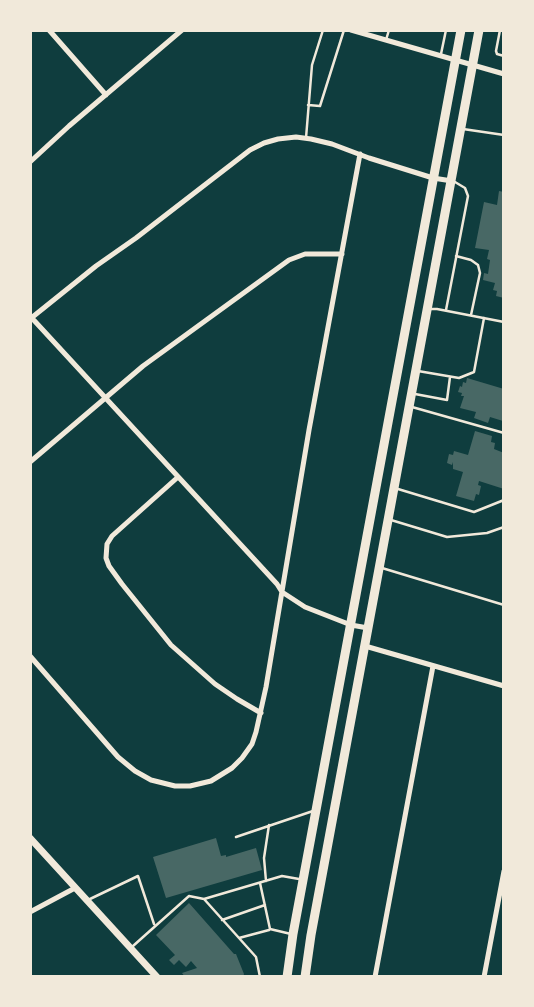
<!DOCTYPE html>
<style>
body{margin:0}
#map{position:relative;width:534px;height:1007px;overflow:hidden;background:#0f3d3e;font-family:Karla,sans-serif}
canvas{display:block}
.frame{position:absolute;inset:0;border:32px solid #f1e9da;pointer-events:none}
</style>
<div id="map">
<canvas width="534" height="1007"></canvas>
<div class="frame"></div>
</div>
<script>
const c = document.querySelector('canvas').getContext('2d');
c.lineJoin = 'round';
function fill(path, color) {
  c.fillStyle = color;
  c.fill(path, 'evenodd');
}
function toPath(rows) {
  const path = new Path2D();
  for (const r of rows) {
    path.moveTo(r[0], r[1]);
    for (let i = 2; i < r.length; i += 2) path.lineTo(r[i], r[i + 1]);
  }
  return path;
}
function stroke(path, color, width, dash) {
  c.strokeStyle = color;
  c.lineWidth = width;
  c.lineCap = dash ? 'butt' : 'round';
  c.setLineDash(dash || []);
  c.stroke(path);
}
const building = toPath([
 [499,191,504,192,504,298,496,296,497,291,493,290,495,283,483,280,484,273,488,274,490,260,487,259,489,250,475,248,484,202,497,205],
 [467,378,504,389,503,421,490,417,488,423,474,418,476,412,460,408,464,396,461,396,462,393,458,392,460,386,462,387,463,382,466,383],
 [475,431,492,436,491,442,495,443,494,449,504,453,504,489,479,481,478,485,481,486,479,495,476,494,474,501,456,496,463,472,453,469,453,462,452,465,447,463,449,454,453,455,454,451,468,455],
 [216,838,221,856,226,855,226,857,256,848,262,870,166,898,153,857],
 [189,903,234,954,236,954,244,974,243,977,185,977,182,973,197,968,191,961,186,967,179,960,174,965,169,960,175,955,156,935]
]);
const service = toPath([
 [500,30,496,51,497,54,504,56],
 [386,40,389,30],
 [441,54,446,30],
 [308,105,320,106,344,30],
 [463,129,504,135],
 [306,138,312,65,323,30],
 [456,256,471,260,478,265,480,273,471,315],
 [428,309,437,309,504,322],
 [446,310,468,196,465,188,455,182],
 [418,371,459,378,474,372,484,318],
 [415,394,447,400,450,377],
 [412,407,504,433],
 [398,489,474,512,504,500],
 [391,520,447,537,487,533,504,527],
 [382,568,504,605],
 [236,837,313,811],
 [266,881,264,858,269,825],
 [90,899,138,876,154,924],
 [204,899,256,957,260,977],
 [222,920,265,905],
 [270,929,291,934],
 [239,938,269,930,270,929,260,883],
 [133,946,189,896,204,899,282,876,299,879]
]);
const minor = toPath([
 [49,30,106,95],
 [351,30,504,74],
 [30,162,69,126,182,30],
 [30,316,277,584,282,592,305,607,351,625,368,628],
 [30,319,96,266,136,238,250,150,264,143,278,139,296,137,311,139,332,144,369,158,433,178,452,181],
 [30,462,143,366,289,260,305,254,342,254],
 [178,477,112,536,107,544,106,558,109,566,122,584,171,645,215,684,237,699,261,713],
 [365,646,504,686],
 [30,656,118,757,135,771,151,780,175,786,190,786,211,781,232,768,242,758,252,744,256,732,266,687,309,430,360,154],
 [30,912,75,888],
 [375,977,433,666],
 [484,977,504,871]
]);
const tertiary = toPath([
 [30,838,157,977]
]);
const primary = toPath([
 [287,977,293,934,461,30],
 [305,977,311,935,479,30]
]);
fill(building, '#486865');
stroke(service, '#f1e9da', 2.5);
stroke(minor, '#f1e9da', 5);
stroke(tertiary, '#f1e9da', 7);
stroke(primary, '#f1e9da', 9);
</script>
